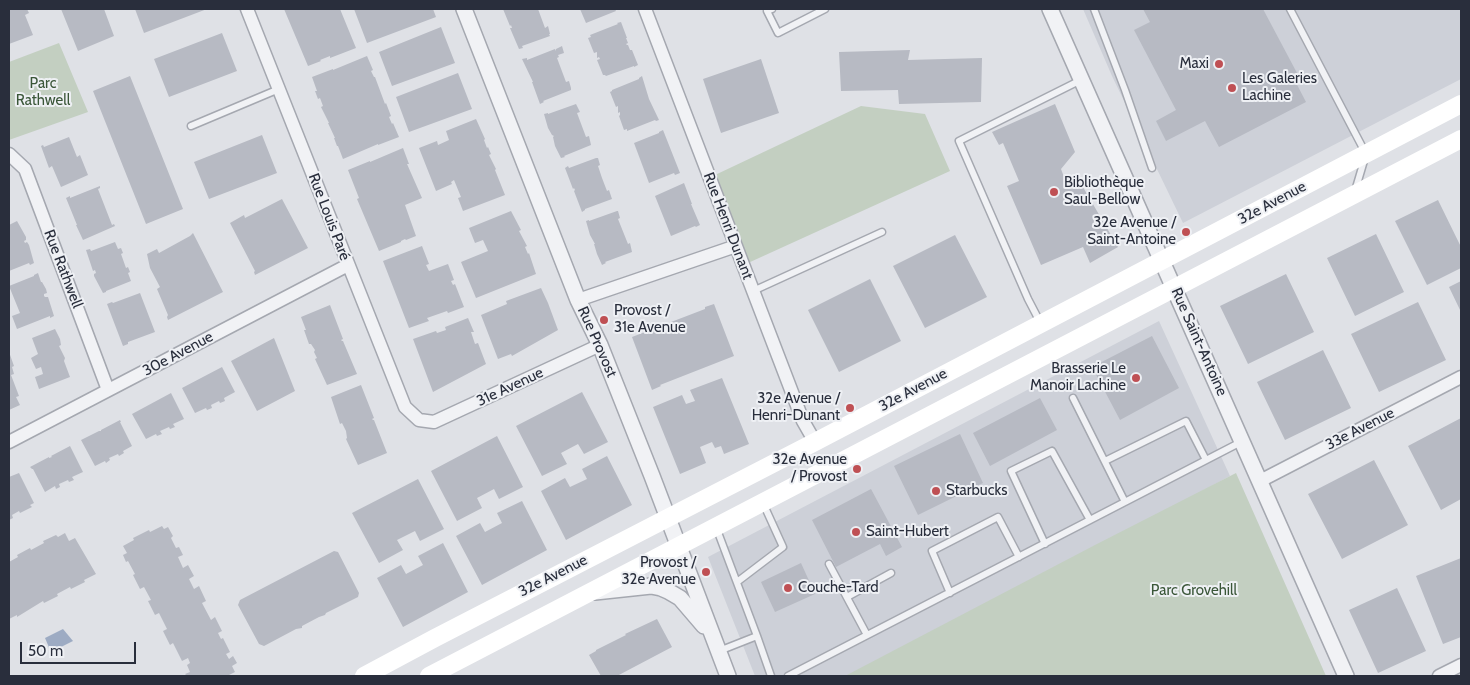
<!DOCTYPE html>
<meta charset="utf-8">
<style>
body{margin:0}
#map{position:relative;width:1470px;height:685px;overflow:hidden;background:#dfe1e6;font-family:Cabin,sans-serif}
canvas{display:block}
.frame{position:absolute;inset:0;border:10px solid #292e3c;pointer-events:none}
.scale{position:absolute;left:20px;top:642px;width:116px;height:22px;box-sizing:border-box;border:2px solid #292e3c;border-top:0;padding-left:6px;font-size:15px;line-height:18px;white-space:nowrap;color:#292e3c;-webkit-text-stroke:4px #eef0f4;paint-order:stroke}
</style>
<div id="map">
<canvas width="1470" height="685"></canvas>
<div class="frame"></div>
<div class="scale">50 m</div>
</div>
<script>
const c = document.querySelector('canvas').getContext('2d');
c.lineJoin = 'round';
function fill(path, color) {
  c.fillStyle = color;
  c.fill(path, 'evenodd');
}
function toPath(rows) {
  const path = new Path2D();
  for (const r of rows) {
    path.moveTo(r[0], r[1]);
    for (let i = 2; i < r.length; i += 2) path.lineTo(r[i], r[i + 1]);
  }
  return path;
}
function stroke(path, color, width, dash) {
  c.strokeStyle = color;
  c.lineWidth = width;
  c.lineCap = dash ? 'butt' : 'round';
  c.setLineDash(dash || []);
  c.stroke(path);
}
function write(font, color, halo, rows, align = 'center') {
  c.font = font + ' Cabin,sans-serif';
  c.lineWidth = 4;
  c.setLineDash([]);
  c.textBaseline = 'middle';
  c.strokeStyle = halo;
  c.fillStyle = color;
  for (const [text, x, y, turn = 0] of rows) {
    c.save();
    c.translate(x, y);
    c.rotate((+turn || 0) * Math.PI / 180);
    c.textAlign = isNaN(turn) ? turn : align;
    if (halo) c.strokeText(text, 0, 0);
    c.fillText(text, 0, 0);
    c.restore();
  }
}
const built = toPath([
 [1083,9,1461,9,1461,79,1183,223,1112,76],
 [1159,321,1230,476,860,676,755,676,708,557]
]);
const green = toPath([
 [59,43,88,112,9,140,9,62],
 [861,106,925,114,950,171,748,263,715,175],
 [1236,473,1326,676,845,676,1095,545]
]);
const water = toPath([
 [63,629,73,641,51,652,45,638]
]);
const building = toPath([
 [9,9,27,9,29,13,25,15,33,35,9,44],
 [61,9,104,9,114,36,78,51],
 [135,9,207,9,144,33],
 [284,9,340,9,356,48,330,58,330,56,320,60,321,61,308,66],
 [354,9,433,9,436,17,367,43],
 [503,9,538,9,545,28,548,26,550,34,549,34,550,36,522,46,523,48,519,49,510,28,512,28,511,25,510,26],
 [580,9,615,9,616,11,586,23],
 [1143,9,1263,9,1297,73,1292,75,1306,102,1219,147,1205,121,1166,141,1156,121,1176,110,1134,30,1150,22],
 [621,22,627,38,626,38,628,43,626,44,627,45,628,45,630,50,632,50,638,65,634,67,634,66,606,76,605,75,603,75,597,60,600,59,599,57,597,58,597,52,594,53,588,38,591,37,590,35,618,24,617,23],
 [441,27,455,63,392,86,379,52],
 [222,33,237,71,169,97,154,59],
 [562,46,564,53,558,55,559,57,557,58,566,82,569,81,571,88,571,90,543,101,544,102,540,104,532,82,533,82,522,59,527,58,527,60,555,49,555,51,556,49],
 [910,50,908,60,982,58,981,102,899,104,898,90,841,91,839,52],
 [367,56,373,70,371,71,374,77,375,77,385,104,386,103,391,116,389,117,392,124,393,123,399,137,378,145,378,144,343,159,338,146,337,146,334,138,335,138,328,123,329,123,321,107,323,106,320,98,318,99,315,91,317,91,312,77,333,69,333,70],
 [761,59,779,113,721,133,703,79],
 [458,73,472,109,409,132,396,97],
 [130,76,183,209,146,224,93,91],
 [642,76,649,99,659,120,656,121,655,120,627,131,627,129,624,130,619,116,620,115,620,112,618,113,618,106,616,107,610,92,612,91,612,90,639,79,639,78],
 [576,104,580,112,577,113,586,137,589,136,591,145,564,156,565,157,561,158,555,146,553,137,554,136,552,135,548,128,544,114,548,113,548,114],
 [1055,104,1075,152,1061,169,1064,177,1080,182,1118,247,1090,263,1083,247,1041,265,1007,186,1019,181,1003,143,999,145,992,132],
 [476,119,485,139,484,140,487,148,488,147,491,154,489,155,496,169,495,170,505,195,463,211,458,198,461,197,454,180,451,182,452,184,436,191,419,148,437,141,438,145,449,140,446,131],
 [663,130,680,173,675,175,674,173,649,183,634,143,659,133,659,132],
 [262,135,277,173,209,199,194,162],
 [69,137,77,157,80,155,88,175,61,187,52,166,49,168,41,146,43,145,44,147],
 [403,148,409,164,407,164,422,198,405,205,416,236,406,240,405,239,401,241,401,242,379,251,357,199,359,198,348,170,370,161,370,162],
 [596,158,598,158,600,165,598,166,602,178,607,191,609,190,612,199,585,209,585,210,582,212,574,191,575,190,574,188,573,189,565,168,568,166,569,168],
 [684,183,692,204,691,204,700,225,696,227,695,226,671,236,655,196],
 [100,186,100,188,98,189,112,225,114,224,115,226,83,240,76,225,77,225,66,198,70,196,70,198],
 [282,199,308,248,255,275,254,272,255,271,230,223,244,215,245,218],
 [1438,200,1461,247,1461,268,1427,285,1395,221],
 [511,211,521,230,519,231,527,246,525,247,528,254,529,253,536,274,476,298,461,262,488,251,483,240,475,243,469,228],
 [617,211,618,211,620,218,618,219,628,244,630,243,632,252,605,262,606,263,602,265,597,254,594,244,595,244,590,235,586,221,589,220,589,221],
 [17,221,26,237,26,240,24,241,25,243,27,242,29,245,34,263,30,265,29,263,9,271,9,225],
 [193,233,223,292,168,320,167,317,168,315,157,289,160,287,150,268,147,254,157,249,159,253,190,236],
 [1376,234,1404,292,1355,316,1327,258],
 [955,235,987,297,925,328,893,266],
 [115,242,118,249,121,248,123,253,121,254,126,268,128,267,130,272,128,273,131,281,106,291,106,292,103,293,94,276,94,274,96,273,95,270,93,271,86,250,90,249,91,251],
 [422,246,429,264,426,265,429,271,448,264,454,280,451,281,453,285,455,284,464,307,448,313,447,311,427,318,429,321,409,328,383,261],
 [38,273,41,282,42,282,46,289,47,293,44,294,44,296,45,297,48,297,54,316,50,318,50,316,17,329,12,316,20,313,9,286,34,276,34,275],
 [1286,274,1314,332,1248,364,1220,306],
 [870,279,901,341,839,372,808,310],
 [1461,281,1461,312,1449,287],
 [541,288,548,303,558,330,512,356,511,354,498,359,481,315,507,304,506,301],
 [140,293,155,332,128,342,128,344,123,346,107,304,112,302,113,303],
 [1418,302,1446,360,1379,392,1351,334],
 [714,304,734,356,660,385,661,386,652,390,632,337,705,309,705,307],
 [330,305,343,339,341,340,342,341,343,341,357,374,327,385,315,359,317,358,314,352,315,350,311,344,309,344,304,330,306,330,301,317],
 [468,318,474,332,471,332,475,344,478,343,486,364,433,392,413,339,436,331,437,333,446,330,445,327],
 [55,329,60,339,61,345,59,346,65,358,64,361,70,377,39,389,35,377,43,374,41,367,36,369,31,358,38,354,32,338],
 [1152,336,1179,388,1120,420,1092,367],
 [274,338,295,391,257,411,231,361],
 [1323,350,1351,408,1285,440,1257,382],
 [9,352,14,366,12,367,14,374,11,375,19,396,16,397,20,405,9,410],
 [222,367,235,392,224,398,225,401,220,403,219,401,211,405,212,408,207,410,206,408,195,413,182,388],
 [722,378,749,444,724,454,721,446,715,448,712,442,700,447,706,463,680,474,653,407,682,395,686,404,695,401,690,390],
 [361,385,374,418,372,419,373,420,374,420,387,453,358,465,346,439,347,438,346,431,342,423,340,424,331,397],
 [582,392,608,442,584,454,578,444,561,453,567,464,542,476,516,426],
 [171,393,184,419,173,424,175,427,170,429,169,427,160,431,162,434,157,436,156,434,146,439,132,414],
 [1040,398,1057,430,990,466,973,433],
 [1461,418,1461,499,1441,510,1408,446],
 [120,420,121,422,120,422,132,446,123,451,124,453,119,456,118,454,109,458,110,460,106,463,105,461,95,466,81,440,99,431,101,431,101,430],
 [960,434,983,483,918,515,894,466],
 [497,436,523,487,499,499,494,489,477,498,482,508,457,521,431,471],
 [70,446,83,472,72,477,74,480,69,482,68,480,59,484,60,487,56,489,55,486,45,492,33,469,32,469,30,467,49,457,49,458,52,457,51,456],
 [607,456,632,505,566,540,541,491,565,478,570,487,587,479,582,469],
 [1374,460,1408,525,1342,559,1308,494],
 [19,473,34,503,30,505,32,507,20,513,19,511,12,515,13,518,9,520,9,477],
 [418,479,444,529,420,541,415,531,397,540,403,550,379,563,352,513],
 [871,489,902,547,886,556,880,544,836,567,812,520],
 [522,501,547,550,482,585,456,536,480,523,485,532,502,523,497,513],
 [162,526,164,529,168,527,173,536,171,538,176,548,179,547,183,555,178,557,183,568,188,565,194,576,189,579,194,589,199,586,206,601,202,603,211,620,215,617,222,631,218,633,221,639,223,638,230,652,226,654,229,659,233,656,237,663,232,666,235,672,229,675,230,676,187,676,185,674,190,672,187,665,190,663,188,658,182,661,173,643,170,645,163,631,167,629,159,613,155,615,148,601,151,600,144,587,140,589,133,575,135,574,128,561,126,562,123,555,127,553,123,546,134,540,133,538,149,530,150,532],
 [65,533,69,541,75,538,96,574,84,580,85,582,71,589,70,587,57,594,58,596,44,603,43,601,17,617,17,615,9,619,9,562,18,557,17,555,30,548,31,550,44,543,43,541,56,535,58,537],
 [443,543,468,592,403,627,377,578,401,565,406,574,423,565,418,556],
 [334,551,338,552,359,593,358,597,326,613,325,615,319,617,302,626,302,628,296,629,264,646,259,644,238,605,240,600],
 [1461,558,1461,637,1443,644,1416,576],
 [801,563,815,594,775,612,761,582],
 [1397,588,1426,651,1378,673,1349,610],
 [657,619,672,647,617,676,601,676,589,655,596,651,596,650,626,635,625,634]
]);
const service = toPath([
 [772,9,767,11,778,33,825,9],
 [1094,9,1125,90,1152,168],
 [1290,9,1366,154,1355,191],
 [191,126,279,89],
 [753,291,882,232],
 [1040,322,1028,299,959,141,1081,80],
 [1073,398,1125,502],
 [1105,461,1186,421,1206,460],
 [716,527,757,636],
 [1045,544,1011,471,1052,451,1090,520],
 [829,564,867,635],
 [737,582,783,547,763,503],
 [950,593,932,551,998,517,1019,557],
 [847,597,891,573],
 [719,651,757,636,771,676],
 [788,676,1241,442]
]);
const minor = toPath([
 [247,9,405,407,419,420,434,422,600,345],
 [645,9,803,421,815,442],
 [9,154,25,169,108,390],
 [578,300,736,246],
 [9,442,348,265],
 [1260,481,1461,377],
 [1439,676,1461,665]
]);
const tertiary = toPath([
 [464,9,578,300,600,345,652,476,728,676],
 [1050,9,1346,676],
 [595,592,651,586,661,588,668,591,680,598,704,626]
]);
const secondary = toPath([
 [364,676,435,638,815,442,1461,104],
 [429,676,1461,139]
]);
const markers = [
 [1219,64,5,"#bf5054"],
 [1232,88,5,"#bf5054"],
 [1054,192,5,"#bf5054"],
 [1186,232,5,"#bf5054"],
 [604,320,5,"#bf5054"],
 [1136,378,5,"#bf5054"],
 [850,408,5,"#bf5054"],
 [857,469,5,"#bf5054"],
 [936,491,5,"#bf5054"],
 [856,532,5,"#bf5054"],
 [706,572,5,"#bf5054"],
 [788,588,5,"#bf5054"]
];
const poiNames = [
 ["Maxi",1209,64],
 ["Les Galeries",1242,79,"left"],
 ["Lachine",1242,96,"left"],
 ["Bibliothèque",1064,183,"left"],
 ["Saul-Bellow",1064,200,"left"],
 ["32e Avenue /",1176,223],
 ["Saint-Antoine",1176,240],
 ["Provost /",614,311,"left"],
 ["31e Avenue",614,328,"left"],
 ["Brasserie Le",1126,369],
 ["Manoir Lachine",1126,386],
 ["32e Avenue /",840,399],
 ["Henri-Dunant",840,416],
 ["32e Avenue",847,460],
 ["/ Provost",847,477],
 ["Starbucks",946,491,"left"],
 ["Saint-Hubert",866,532,"left"],
 ["Provost /",696,563],
 ["32e Avenue",696,580],
 ["Couche-Tard",798,588,"left"]
];
const parkNames = [
 ["Parc",43,84],
 ["Rathwell",43,101],
 ["Parc Grovehill",1194,591]
];
const streetNames = [
 ["32e Avenue",1272,203,-28],
 ["Rue Louis Paré",329,217,69],
 ["Rue Henri Dunant",728,226,69],
 ["Rue Rathwell",63,269,69],
 ["Rue Provost",597,342,66],
 ["Rue Saint-Antoine",1199,342,66],
 ["30e Avenue",178,354,-28],
 ["31e Avenue",510,387,-25],
 ["32e Avenue",913,390,-28],
 ["33e Avenue",1360,429,-27],
 ["32e Avenue",553,576,-27]
];
fill(built, '#cdd0d8');
fill(green, '#c3cfc1');
fill(water, '#9dabc3');
fill(building, '#b7bac3');
stroke(service, '#a5a8b0', 9);
stroke(minor, '#a5a8b0', 15);
stroke(tertiary, '#a5a8b0', 18);
stroke(service, '#f1f2f5', 6);
stroke(minor, '#f1f2f5', 12);
stroke(tertiary, '#f1f2f5', 15);
stroke(secondary, '#fff', 18);
for (const [x, y, r, color] of markers) {
  const dot = new Path2D();
  dot.arc(x, y, r, 0, 2 * Math.PI);
  c.fillStyle = color;
  c.fill(dot);
  stroke(dot, '#eef0f4', 2);
}
write('15px', '#292e3c', '#eef0f4', poiNames, 'right');
write('15px', '#3a5638', '#eef0f4', parkNames);
write('15px', '#292e3c', '#eef0f4', streetNames);
</script>
